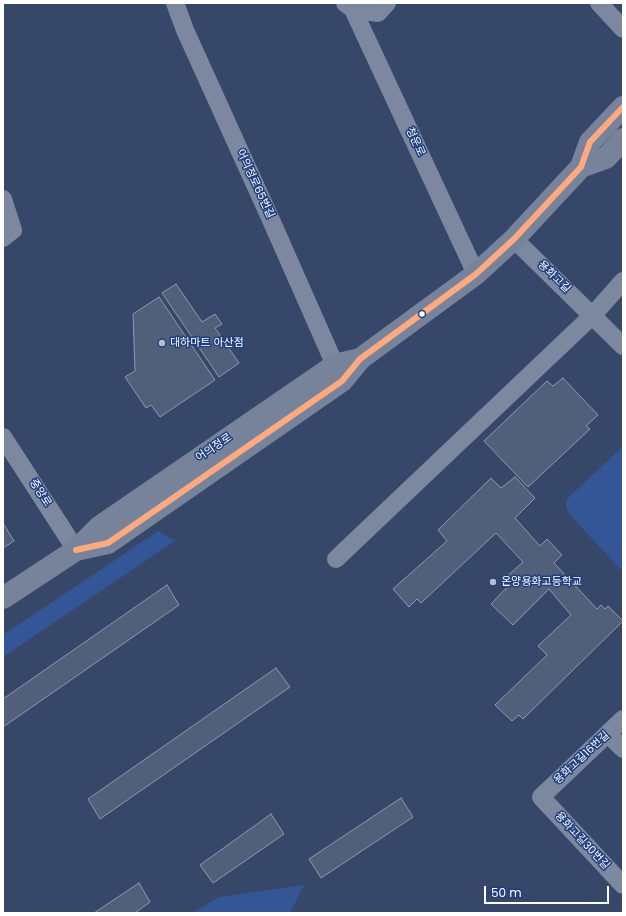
<!DOCTYPE html>
<meta charset="utf-8">
<style>
body{margin:0}
#map{position:relative;width:626px;height:916px;overflow:hidden;background:#364769;font-family:Poppins,sans-serif}
canvas{display:block}
.frame{position:absolute;inset:0;border:4px solid #fff;pointer-events:none}
.scale{position:absolute;left:484px;top:886px;width:125px;height:18px;box-sizing:border-box;border:2px solid #fff;border-top:0;padding-left:5px;font-size:12px;line-height:14px;white-space:nowrap;color:#fff;-webkit-text-stroke:3px #203f7f;paint-order:stroke}
</style>
<div id="map">
<canvas width="626" height="916"></canvas>
<div class="frame"></div>
<div class="scale">50 m</div>
</div>
<script>
const c = document.querySelector('canvas').getContext('2d');
c.lineJoin = 'round';
function fill(path, color) {
  c.fillStyle = color;
  c.fill(path, 'evenodd');
}
function toPath(rows) {
  const path = new Path2D();
  for (const r of rows) {
    path.moveTo(r[0], r[1]);
    for (let i = 2; i < r.length; i += 2) path.lineTo(r[i], r[i + 1]);
  }
  return path;
}
function stroke(path, color, width, dash) {
  c.strokeStyle = color;
  c.lineWidth = width;
  c.lineCap = dash ? 'butt' : 'round';
  c.setLineDash(dash || []);
  c.stroke(path);
}
function write(font, color, halo, rows, align = 'center') {
  c.font = font + ' Poppins,"Noto Sans KR",sans-serif';
  c.lineWidth = 3;
  c.setLineDash([]);
  c.textBaseline = 'middle';
  c.strokeStyle = halo;
  c.fillStyle = color;
  for (const [text, x, y, turn = 0] of rows) {
    c.save();
    c.translate(x, y);
    c.rotate((+turn || 0) * Math.PI / 180);
    c.textAlign = isNaN(turn) ? turn : align;
    if (halo) c.strokeText(text, 0, 0);
    c.fillText(text, 0, 0);
    c.restore();
  }
}
const green = toPath([
 [623,446,623,572,569,514,566,506,567,499],
 [158,531,175,541,3,657,3,635],
 [304,885,290,913,192,913,219,897]
]);
const building = toPath([
 [176,284,202,322,215,314,222,324,215,328,239,363,219,377,162,293,176,284],
 [159,297,215,380,160,417,151,405,146,408,125,377,135,371,133,314,159,297],
 [563,378,598,415,586,426,590,429,528,487,484,441,547,381,553,386,563,378],
 [515,477,535,498,515,518,540,546,547,539,562,555,554,563,597,609,601,605,605,609,608,606,623,621,523,719,519,715,512,721,495,705,547,655,538,646,571,615,549,589,513,625,491,604,509,585,504,579,523,562,496,533,421,603,417,599,409,607,393,589,447,541,438,530,491,478,501,488,515,477],
 [3,523,14,541,3,548,3,523],
 [167,585,179,605,3,727,3,699,167,585],
 [276,668,290,687,100,819,88,799,276,668],
 [401,798,413,817,321,878,309,859,401,798],
 [271,814,284,834,213,883,200,865,271,814],
 [139,883,150,902,135,913,94,913,139,883]
]);
const street = toPath([
 [175,3,185,30,271,220,335,365],
 [345,3,353,9,378,13,387,3],
 [350,3,476,274],
 [599,3,623,29],
 [3,199,13,230,3,238],
 [514,239,623,346],
 [3,437,76,550],
 [336,559,593,315,623,281],
 [623,719,541,797,623,885],
 [608,734,623,749]
]);
const secondary = toPath([
 [581,167,606,158,623,139],
 [76,550,108,543,342,381,360,359,476,274,514,239,581,167,590,142,623,107],
 [3,598,76,550,99,527,335,365,360,359]
]);
const bus1 = toPath([
 [76,550,108,543,342,381,360,359,476,274,514,239,581,167,590,142,623,107]
]);
const markers = [
 [422,314,3.5,"#fff"],
 [162,343,4,"#b9bfca"],
 [493,582,4,"#b9bfca"]
];
const streetNames = [
 ["청운로",415,142,65],
 ["어의정로65번길",255,184,65],
 ["용화고길",554,277,44],
 ["어의정로",214,448,-34],
 ["중앙로",40,493,57],
 ["용화고길16번길",582,758,-43],
 ["용화고길30번길",582,841,47]
];
const poiNames = [
 ["대하마트 아산점",170,343],
 ["온양용화고등학교",501,582]
];
fill(green, '#345596');
fill(building, '#525f7b');
stroke(building, '#8f9aae', 1);
stroke(street, '#7b88a0', 18);
stroke(secondary, '#77839b', 22);
stroke(bus1, '#ffa980', 6);
for (const [x, y, r, color] of markers) {
  const dot = new Path2D();
  dot.arc(x, y, r, 0, 2 * Math.PI);
  c.fillStyle = color;
  c.fill(dot);
  stroke(dot, '#203f7f', 1.5);
}
write('11px', '#fff', '#203f7f', streetNames);
write('11px', '#fff', '#203f7f', poiNames, 'left');
</script>
